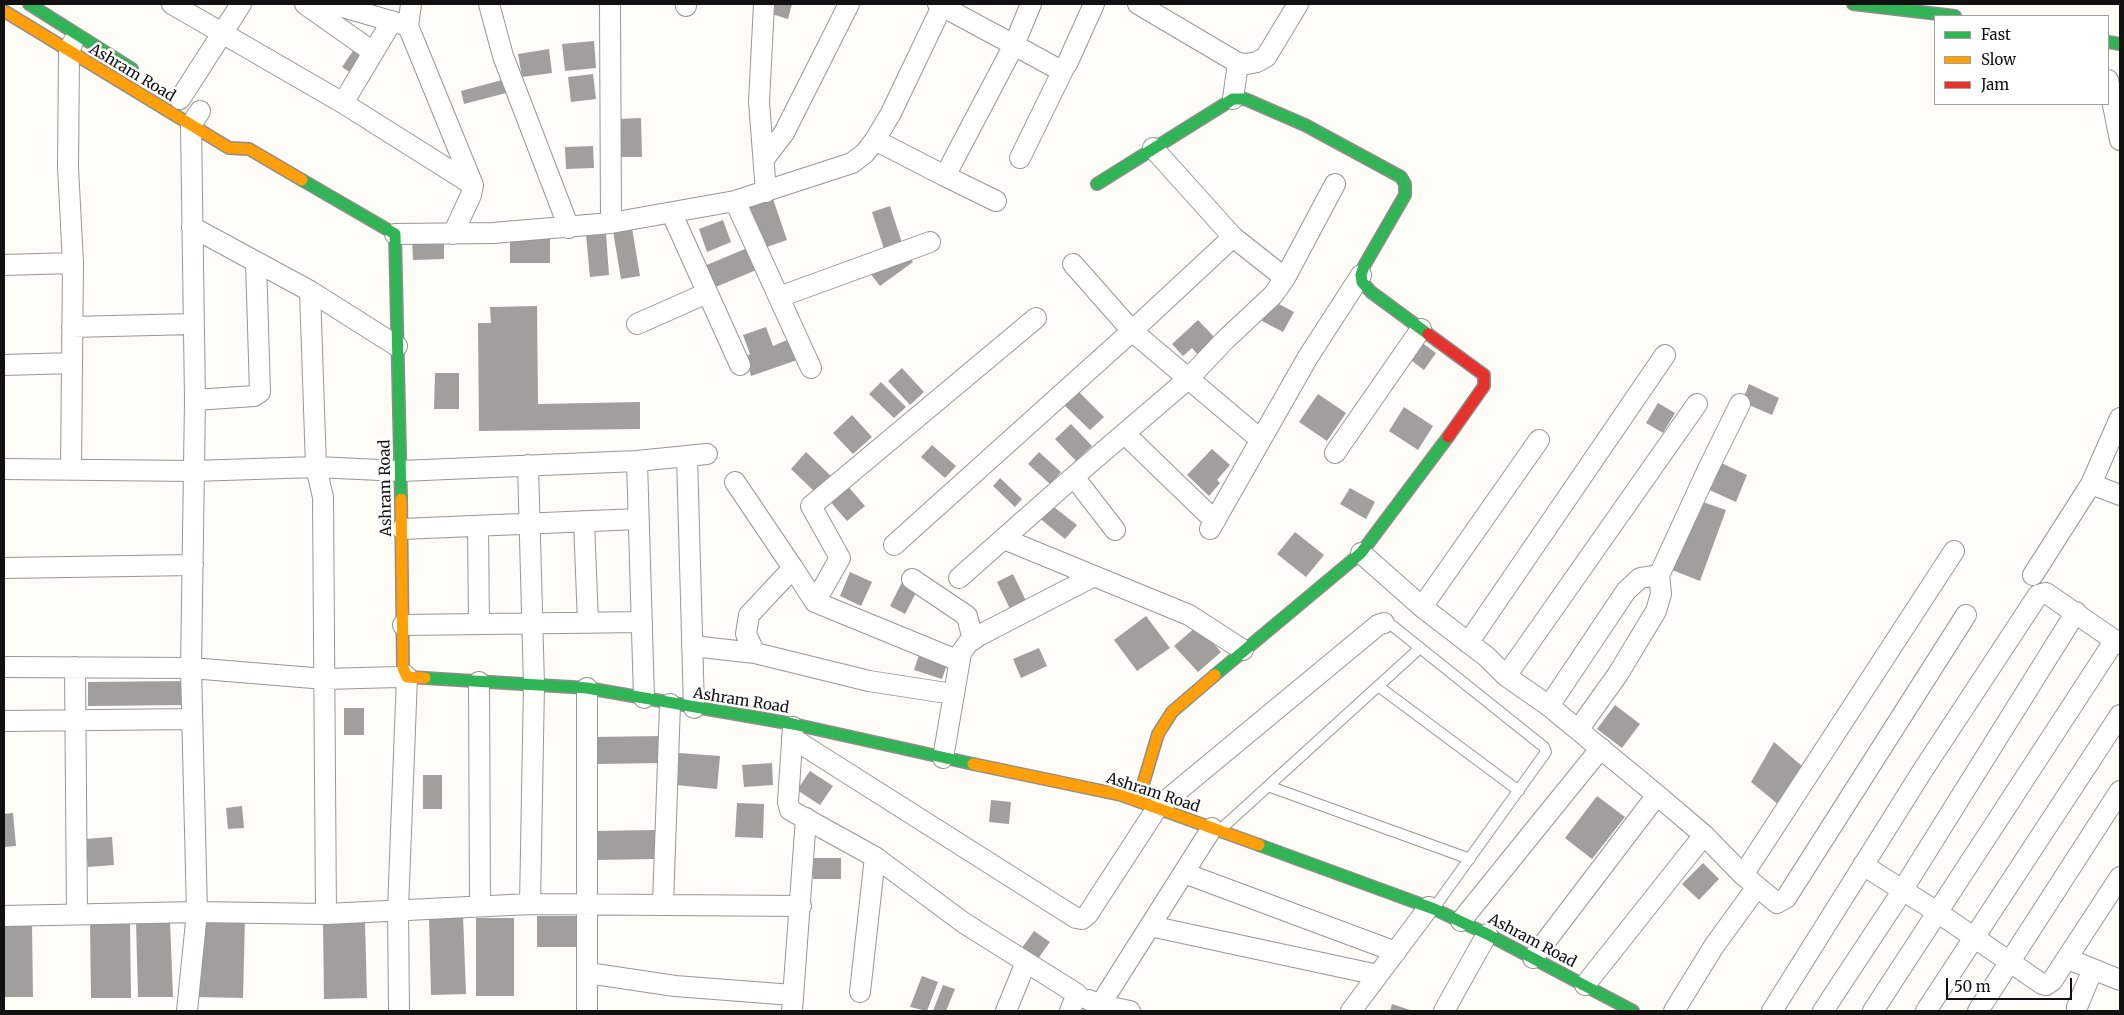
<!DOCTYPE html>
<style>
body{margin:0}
#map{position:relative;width:2124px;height:1015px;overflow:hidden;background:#fdfcf7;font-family:Merriweather,serif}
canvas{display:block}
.frame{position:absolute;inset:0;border:5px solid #111;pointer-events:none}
.legend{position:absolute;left:1934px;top:15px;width:175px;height:90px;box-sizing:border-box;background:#fff;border:1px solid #a0a0a0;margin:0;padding:6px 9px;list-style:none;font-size:15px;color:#111}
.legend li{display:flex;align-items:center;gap:10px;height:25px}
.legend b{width:25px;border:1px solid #a0a0a0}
.scale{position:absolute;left:1946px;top:978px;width:126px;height:22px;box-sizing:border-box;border:2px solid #111;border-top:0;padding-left:6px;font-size:15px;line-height:18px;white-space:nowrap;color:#111;-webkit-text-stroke:4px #fff;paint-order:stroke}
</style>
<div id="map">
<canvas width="2124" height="1015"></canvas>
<div class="frame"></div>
<ul class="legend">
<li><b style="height:6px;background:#30b455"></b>Fast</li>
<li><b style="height:6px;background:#ff9f0a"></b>Slow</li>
<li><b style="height:6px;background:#e5322d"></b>Jam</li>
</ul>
<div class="scale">50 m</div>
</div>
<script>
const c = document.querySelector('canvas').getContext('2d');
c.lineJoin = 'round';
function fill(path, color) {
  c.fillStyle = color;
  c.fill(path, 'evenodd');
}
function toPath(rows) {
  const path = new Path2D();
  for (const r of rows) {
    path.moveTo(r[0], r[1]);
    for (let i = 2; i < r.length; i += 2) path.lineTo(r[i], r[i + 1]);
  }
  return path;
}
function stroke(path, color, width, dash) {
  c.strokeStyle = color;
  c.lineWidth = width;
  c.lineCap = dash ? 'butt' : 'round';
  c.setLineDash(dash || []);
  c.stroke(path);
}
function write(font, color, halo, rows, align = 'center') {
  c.font = font + ' Merriweather,serif';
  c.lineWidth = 5;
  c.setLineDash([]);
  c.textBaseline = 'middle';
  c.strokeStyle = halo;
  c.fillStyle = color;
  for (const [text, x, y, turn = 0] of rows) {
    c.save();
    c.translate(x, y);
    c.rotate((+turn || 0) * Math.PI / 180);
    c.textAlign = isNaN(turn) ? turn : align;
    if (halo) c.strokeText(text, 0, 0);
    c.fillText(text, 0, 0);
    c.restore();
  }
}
const building = toPath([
 [768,4,792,4,788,19,765,12],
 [594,41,596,68,565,71,562,44],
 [357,45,366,51,351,73,342,67],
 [549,49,552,73,522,77,518,54],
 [593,74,596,99,571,102,568,77],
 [502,80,506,93,464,104,461,91],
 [641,118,642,157,616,157,616,119],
 [593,146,594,168,566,169,565,147],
 [772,196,787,240,764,248,749,204],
 [890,206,902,243,884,249,872,212],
 [723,220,731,242,707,252,699,229],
 [632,228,640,276,621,279,613,231],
 [550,234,550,263,510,263,510,235],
 [606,234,609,275,590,277,586,235],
 [444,239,444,259,413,260,412,240],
 [752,246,761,268,711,289,702,267],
 [905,253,913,262,880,286,869,272],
 [1273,301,1294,312,1283,332,1262,321],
 [537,306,538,404,640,402,640,429,479,431,478,323,491,323,490,307],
 [1198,320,1216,339,1199,356,1192,348,1183,356,1172,344],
 [766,327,773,346,792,338,800,359,751,376,746,357,750,354,743,335],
 [1417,339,1436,353,1424,370,1404,355],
 [902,368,924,392,910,405,888,381],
 [435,373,459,373,459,409,434,409],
 [881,382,906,407,894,418,869,394],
 [1749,384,1779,398,1772,415,1742,402],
 [1078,391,1104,417,1090,430,1064,405],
 [1318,394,1346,413,1327,441,1299,422],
 [1658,403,1675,413,1663,433,1646,423],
 [1404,407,1433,426,1418,450,1389,431],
 [852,415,872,437,853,454,833,433],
 [1071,424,1092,446,1076,461,1055,439],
 [932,445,956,466,945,478,921,457],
 [1212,449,1230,465,1217,480,1220,483,1209,496,1187,475],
 [806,452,832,477,816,493,791,469],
 [1039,452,1061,472,1050,484,1028,464],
 [1717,461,1747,475,1736,502,1705,488],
 [1000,478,1022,499,1015,507,993,486],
 [845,483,865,506,847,521,827,498],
 [1350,488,1375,502,1366,519,1340,504],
 [1697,500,1726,510,1700,581,1672,570],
 [1050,504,1077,525,1065,539,1038,517],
 [1295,532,1324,555,1306,577,1277,554],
 [850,572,872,582,861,606,840,596],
 [1013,574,1027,603,1011,611,997,582],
 [902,582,918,589,905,614,890,606],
 [1146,616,1170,648,1137,671,1114,640],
 [1198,625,1221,652,1198,672,1174,646],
 [1039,648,1047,666,1021,678,1013,659],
 [921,649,949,659,942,679,914,670],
 [184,681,184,705,88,706,88,682],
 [1615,705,1640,724,1622,748,1597,729],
 [344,708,364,708,364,735,344,735],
 [661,736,661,763,595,764,595,737],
 [1774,742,1802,766,1779,805,1751,782],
 [679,753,720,756,717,789,676,785],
 [772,763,773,785,744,787,742,765],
 [810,771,833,786,820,805,797,790],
 [423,775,442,775,442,809,423,809],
 [1597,796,1625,817,1592,859,1565,838],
 [991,800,1011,802,1009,824,989,822],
 [737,803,764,804,763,838,735,837],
 [242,806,244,828,228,829,226,808],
 [13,813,16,846,4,847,4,814],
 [655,830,655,859,593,860,593,831],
 [112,837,114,865,88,867,85,839],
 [813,858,841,858,841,879,813,879],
 [1703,863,1719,879,1699,900,1682,884],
 [463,915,466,994,431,995,429,916],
 [198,916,245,917,243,998,196,997],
 [537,916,581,916,581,947,537,947],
 [476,918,514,918,514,996,476,996],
 [90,921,130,921,131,998,91,998],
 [170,921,173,997,138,997,136,922],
 [365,921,367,998,324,999,323,922],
 [4,924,32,924,33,997,4,997],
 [1034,931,1050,942,1037,960,1021,949],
 [922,976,938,982,927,1011,910,1007],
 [943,985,955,989,946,1011,933,1011],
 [1392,1004,1413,1011,1390,1011]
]);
const lane = toPath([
 [1384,623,1389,623,1544,747,1546,752,1434,908],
 [1378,686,1519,791],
 [1268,786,1470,859],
 [1221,829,1420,648]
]);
const street = toPath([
 [172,4,343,103,473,185],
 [305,4,373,52],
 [332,4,408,26,473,185,471,195,453,234],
 [489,4,503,56,569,228],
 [610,4,611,223],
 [764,4,759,102,766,192],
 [938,4,1014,45,1056,68,1062,68,1067,64,1094,4],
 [1138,4,1238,63,1247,64,1257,62,1266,57,1298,4],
 [686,6,686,4],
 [408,26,411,4],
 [2108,80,2120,140],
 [180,99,241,4],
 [1233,99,1238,63],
 [343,103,392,21],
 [875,140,945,176,1014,45,1031,4],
 [1153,148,1233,237,1285,278],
 [1020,158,1065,66],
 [764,159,784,133,849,4],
 [945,176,996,201],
 [735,201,811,368],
 [672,214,740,365],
 [192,227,310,291,397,346],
 [395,234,493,233,611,223,735,201,852,163,865,153,875,140,891,113,943,4],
 [1073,264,1132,331,1261,440],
 [4,265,73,263],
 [310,291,316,467,323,497,326,914],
 [779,297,930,242],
 [637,324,707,293],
 [72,327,193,324],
 [4,365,72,363],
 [195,400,254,396,260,392,256,262],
 [1125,434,1215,521],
 [1335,453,1421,329],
 [687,456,694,708],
 [637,461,644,698],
 [528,465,534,685,530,904],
 [4,469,193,471,316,467,401,471,637,461,707,454],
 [71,469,73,263,68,167,69,52,73,42],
 [1074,477,1115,530],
 [735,482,793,568,749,615,746,634,755,653,869,681,953,694],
 [2091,484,2120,495],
 [584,521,588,623],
 [478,526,479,624],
 [402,529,638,519],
 [1210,529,1308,357,1361,275],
 [1004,539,1189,615,1243,650],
 [894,545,1132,331,1233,237],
 [1361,553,1422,607,1487,657,1506,676,1549,706,1657,795,1704,835,1743,875,1777,903,1786,898,1966,615],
 [4,568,193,565],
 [793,568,815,602,959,661],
 [2033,575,2091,484,2120,418],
 [959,578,1063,486,1188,379,1225,340,1273,295,1285,278,1335,184],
 [912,579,967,616,973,640],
 [815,602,840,558,811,506,1036,318],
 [1422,607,1539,440],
 [403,625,642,622],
 [1468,643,1665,355],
 [692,646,755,653],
 [4,667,191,668,325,679,398,677,405,675],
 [75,667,77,914],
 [1506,676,1697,404],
 [479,682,480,906],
 [587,688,587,1011],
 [1549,706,1626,591,1640,578,1658,575,1661,571,1708,469,1740,404],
 [4,721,192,719],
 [793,727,788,802,790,810,875,857,964,923,1077,994,1070,1011],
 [1578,730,1618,674,1656,611,1661,594,1659,574],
 [792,738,1076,918,1082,919,1088,914,1157,808,1378,625,1384,623],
 [943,758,961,653,968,643,980,635,1094,576],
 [1863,865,1937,912,2042,984,2046,985,2052,981,2120,877],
 [1184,873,1396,952],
 [1743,875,1954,551],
 [663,904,670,704],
 [4,916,197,912,326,914,530,904,801,906],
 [1461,921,1601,748],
 [1150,926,1378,975],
 [1533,958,1657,795],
 [2068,959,2120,980],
 [588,973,675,986,793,995],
 [1585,985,1704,835],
 [860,992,875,857],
 [1089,1000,1100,1005,1130,1011],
 [1100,1005,1212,828],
 [2077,1007,2093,969],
 [187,1011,197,912,191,668,195,400,191,125,200,111],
 [399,1011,398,909,407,677],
 [792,1011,806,818],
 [1006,1011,1026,962],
 [1351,1011,1429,907],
 [1444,1011,1487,934],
 [1674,1011,1714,946,1757,887],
 [1772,1011,1923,770,2038,595,2046,593,2120,644],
 [1823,1011,1895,902,2076,612],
 [1873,1011,2115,640],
 [1926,1011,2120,715],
 [1978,1011,2120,791]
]);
const fast = toPath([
 [29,4,132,69],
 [1853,4,1955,16],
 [2108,42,2120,44],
 [302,180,395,234,401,499],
 [1097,184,1233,99,1245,99,1305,125,1401,177,1405,184,1405,195,1364,266,1361,275,1362,282,1371,292,1428,334],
 [1215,675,1361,553,1448,437],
 [425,678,587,688,793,724,973,764],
 [1259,845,1434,909,1487,934,1633,1011]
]);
const slow = toPath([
 [4,11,229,148,249,149,302,180],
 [401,499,403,668,407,677,425,678],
 [973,764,1121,795,1259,845],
 [1138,801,1158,734,1172,712,1215,675]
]);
const jam = toPath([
 [1428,334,1484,375,1484,386,1448,437]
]);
const streetNames = [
 ["Ashram Road",132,73,31],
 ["Ashram Road",386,488,-91],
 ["Ashram Road",741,701,9],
 ["Ashram Road",1153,793,18],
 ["Ashram Road",1532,941,28]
];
fill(building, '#a19f9c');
stroke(lane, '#979795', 12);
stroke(street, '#979795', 22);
stroke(fast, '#8e8d8b', 14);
stroke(slow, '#8e8d8b', 14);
stroke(jam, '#8e8d8b', 14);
stroke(lane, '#fffffe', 10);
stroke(street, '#fffffe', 20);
stroke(fast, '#30b455', 11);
stroke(slow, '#ff9f0a', 11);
stroke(jam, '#e5322d', 11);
write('15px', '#111', '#fff', streetNames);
</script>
